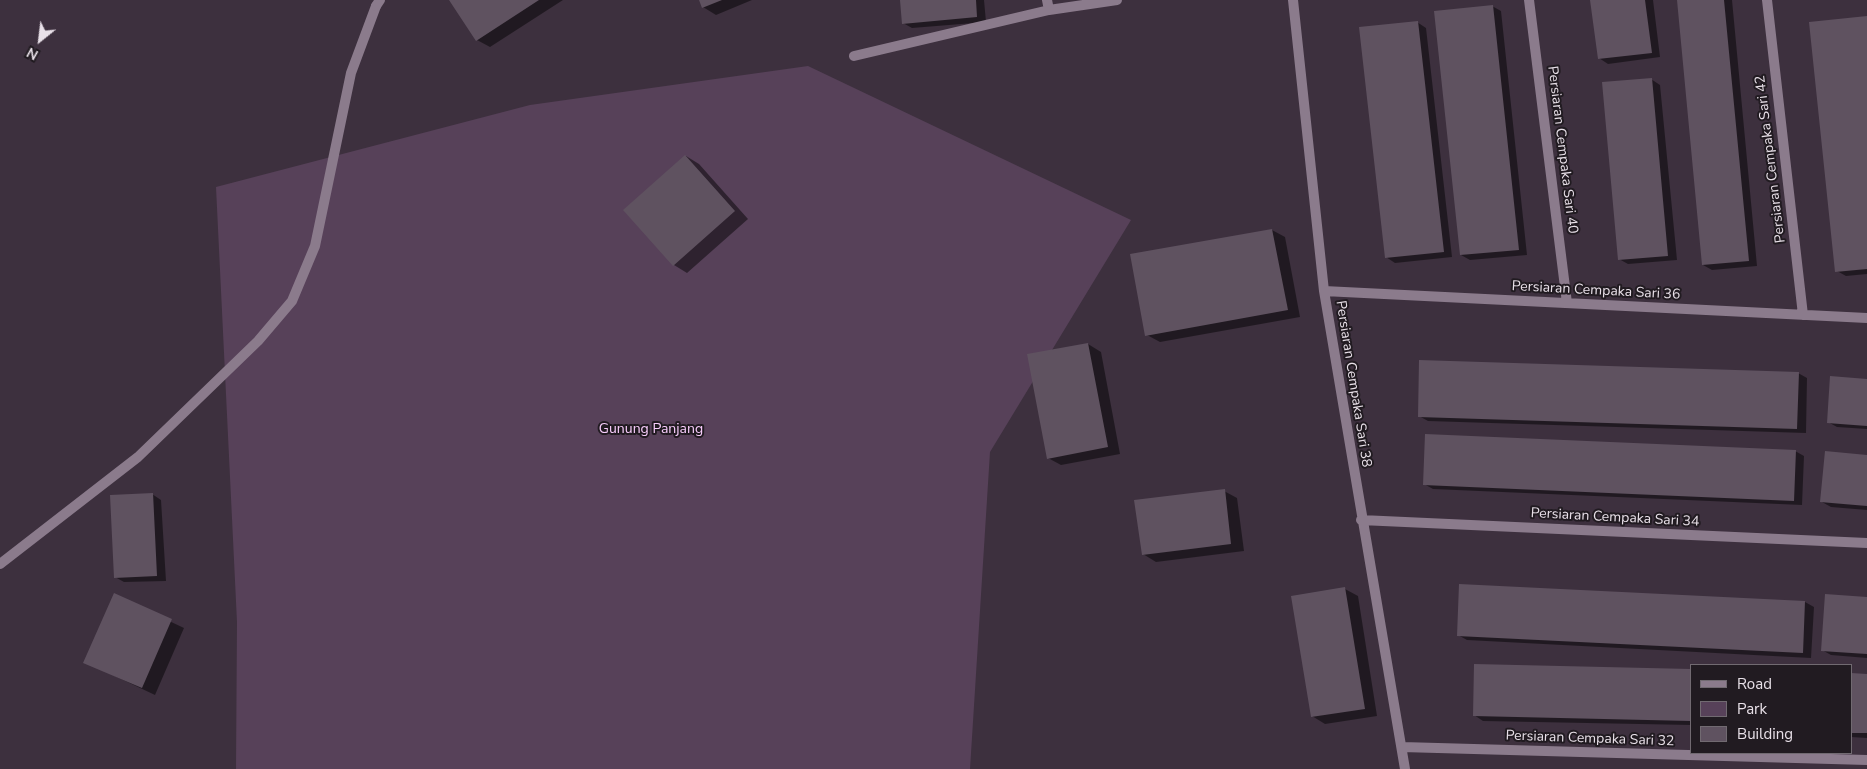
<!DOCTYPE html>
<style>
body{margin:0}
#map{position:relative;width:1867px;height:769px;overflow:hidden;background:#3d303e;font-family:"Nunito Sans",sans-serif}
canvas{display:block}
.legend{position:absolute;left:1690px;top:664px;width:162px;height:90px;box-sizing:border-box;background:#211b21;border:1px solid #716a71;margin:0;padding:6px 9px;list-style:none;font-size:15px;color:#e8e0e8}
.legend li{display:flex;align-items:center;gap:10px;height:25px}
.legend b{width:25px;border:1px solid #716a71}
.north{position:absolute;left:15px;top:15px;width:50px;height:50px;-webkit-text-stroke:4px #211b21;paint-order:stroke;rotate:209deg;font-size:14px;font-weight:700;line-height:20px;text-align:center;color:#e8e0e8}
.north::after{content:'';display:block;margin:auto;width:18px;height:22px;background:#e8e0e8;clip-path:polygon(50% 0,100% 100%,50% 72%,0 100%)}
</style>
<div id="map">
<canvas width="1867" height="769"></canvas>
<ul class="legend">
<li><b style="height:6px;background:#8b7b8c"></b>Road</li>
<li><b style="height:14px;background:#574159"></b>Park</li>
<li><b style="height:14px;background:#5f5260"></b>Building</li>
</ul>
<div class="north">N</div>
</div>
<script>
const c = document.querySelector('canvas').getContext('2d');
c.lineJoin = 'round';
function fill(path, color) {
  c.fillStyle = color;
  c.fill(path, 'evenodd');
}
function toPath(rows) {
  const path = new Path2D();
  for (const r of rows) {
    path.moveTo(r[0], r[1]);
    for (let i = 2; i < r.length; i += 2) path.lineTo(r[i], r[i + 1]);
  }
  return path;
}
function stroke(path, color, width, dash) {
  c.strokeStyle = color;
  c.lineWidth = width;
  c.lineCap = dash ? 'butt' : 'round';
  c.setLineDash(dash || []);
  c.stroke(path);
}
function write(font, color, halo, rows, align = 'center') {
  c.font = font + ' "Nunito Sans",sans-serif';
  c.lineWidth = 4;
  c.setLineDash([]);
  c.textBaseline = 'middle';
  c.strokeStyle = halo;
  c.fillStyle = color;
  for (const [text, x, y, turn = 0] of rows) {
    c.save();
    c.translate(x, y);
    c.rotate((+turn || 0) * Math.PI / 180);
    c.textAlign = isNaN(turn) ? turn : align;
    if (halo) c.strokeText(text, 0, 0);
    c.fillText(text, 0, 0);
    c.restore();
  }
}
const green = toPath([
 [808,66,1131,220,990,452,970,769,236,769,237,622,216,187,530,105]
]);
const shadow = toPath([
 [451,0,563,0,490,47,477,40],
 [700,0,752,0,716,15,703,7],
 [901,0,984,0,986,22,912,28,903,23],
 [1591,0,1653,0,1660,57,1608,64,1599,58],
 [1678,0,1732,0,1757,266,1712,270,1703,265],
 [1492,6,1501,11,1527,255,1470,260,1461,255],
 [1867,18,1867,274,1846,276,1837,271],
 [1417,22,1426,28,1452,257,1395,263,1386,257],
 [1651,79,1660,85,1677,260,1628,264,1619,259],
 [686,156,699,164,748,219,687,273,674,265,624,210],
 [1272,230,1285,237,1300,317,1160,342,1147,335,1132,255],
 [1088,344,1101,352,1120,454,1061,465,1048,458],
 [1798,373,1807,378,1806,433,1428,421,1419,416],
 [1867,380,1867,429,1837,427,1828,422],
 [1795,451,1804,456,1802,505,1433,489,1424,484],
 [1867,456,1867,510,1831,507,1822,502],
 [1224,491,1237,498,1244,551,1156,562,1143,554],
 [152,494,161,500,166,581,124,582,115,577],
 [1345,589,1358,596,1377,716,1325,724,1312,716],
 [114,595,184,628,155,695,85,662],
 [1867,599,1867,658,1831,655,1822,650],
 [1805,602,1814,607,1811,658,1467,640,1458,635],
 [1691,671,1691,725,1483,721,1474,715],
 [1851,675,1867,675,1867,738,1851,737]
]);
const building = toPath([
 [449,0,539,0,476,41],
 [699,0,722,0,702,8],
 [900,0,976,0,977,17,902,24],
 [1590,0,1645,0,1652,53,1598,59],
 [1677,0,1724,0,1749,261,1702,265],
 [1493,5,1519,250,1460,255,1434,11],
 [1867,16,1867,269,1835,272,1809,22],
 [1418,21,1444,252,1385,258,1359,27],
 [1652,78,1668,256,1618,260,1602,82],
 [685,155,735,211,673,266,623,210],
 [1272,229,1288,310,1145,336,1130,254],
 [1088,343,1108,447,1047,459,1027,354],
 [1419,360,1799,372,1797,429,1418,417],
 [1830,376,1867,379,1867,426,1827,423],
 [1425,434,1796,450,1794,501,1423,485],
 [1825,451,1867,455,1867,506,1820,502],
 [1225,489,1231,544,1142,555,1134,500],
 [153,493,157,576,114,578,110,495],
 [1459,584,1805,601,1803,653,1457,636],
 [1345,587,1365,709,1311,717,1291,596],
 [114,593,172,619,142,688,83,663],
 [1825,594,1867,597,1867,654,1821,651],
 [1474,664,1691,669,1691,721,1473,716],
 [1851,673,1867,674,1867,733,1851,733]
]);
const lane = toPath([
 [0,564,138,457,258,341,292,301,315,246,351,73,376,6]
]);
const street = toPath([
 [1047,0,1049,10],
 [1293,0,1324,291,1405,769],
 [1529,0,1567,303],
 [1767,0,1803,315],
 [376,6,380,0],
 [854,56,1049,10,1117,0],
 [1324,291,1867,318],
 [1361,520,1867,543],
 [1402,747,1867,760]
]);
const streetNames = [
 ["Persiaran Cempaka Sari 40",1562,150,83],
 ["Persiaran Cempaka Sari 42",1771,159,-97],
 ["Persiaran Cempaka Sari 36",1596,291,3],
 ["Persiaran Cempaka Sari 38",1353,384,81],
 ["Persiaran Cempaka Sari 34",1615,518,3],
 ["Persiaran Cempaka Sari 32",1590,739,2]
];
const parkNames = [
 ["Gunung Panjang",651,430]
];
fill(green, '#574159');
fill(shadow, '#0007');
fill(building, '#5f5260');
stroke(lane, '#8b7b8c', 10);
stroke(street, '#8b7b8c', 10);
write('14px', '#e8e0e8', '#211b21', streetNames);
write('14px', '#f7ccfb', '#211b21', parkNames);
</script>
